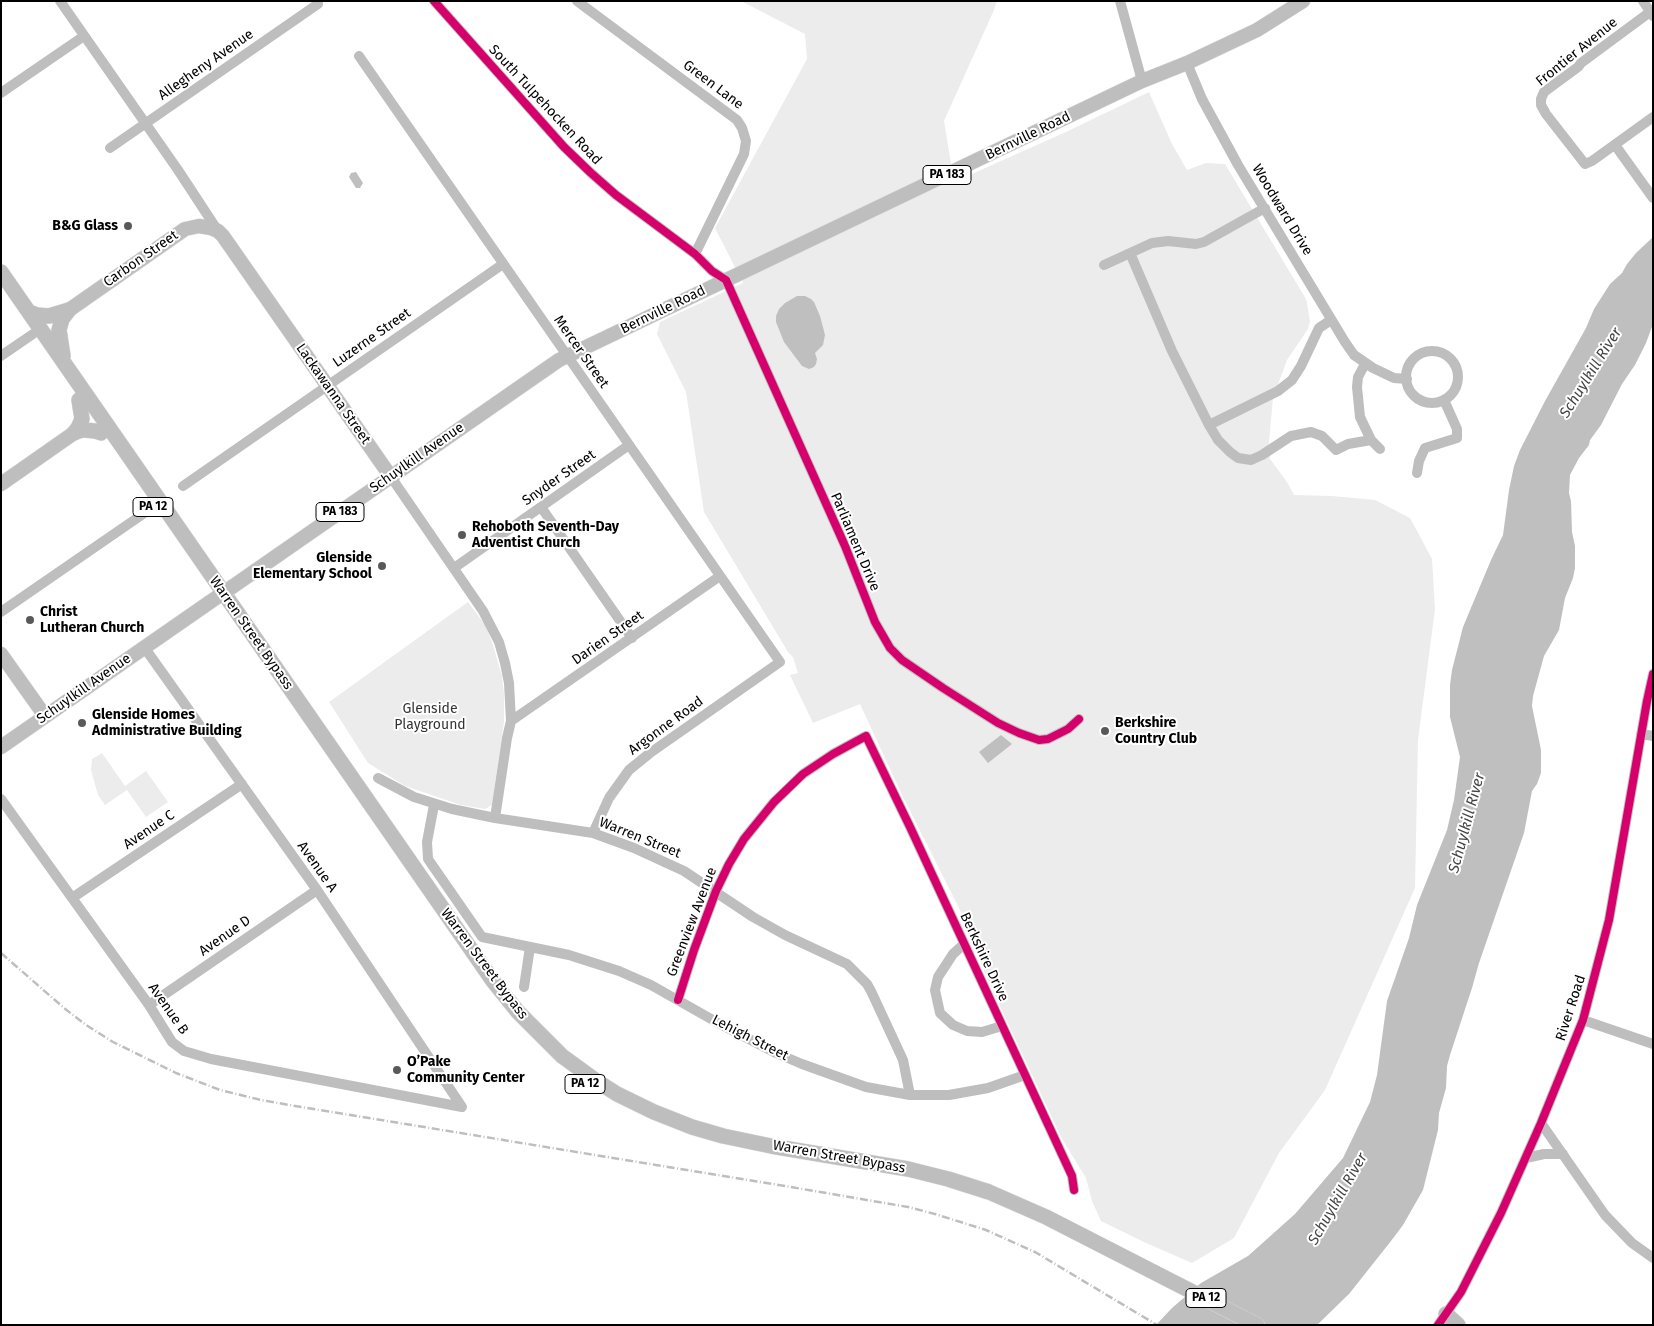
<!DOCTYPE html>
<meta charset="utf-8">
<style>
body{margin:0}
#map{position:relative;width:1654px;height:1326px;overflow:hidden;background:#fff;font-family:"Fira Sans",sans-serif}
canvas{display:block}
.frame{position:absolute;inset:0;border:2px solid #000;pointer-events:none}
</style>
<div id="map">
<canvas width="1654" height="1326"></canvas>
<div class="frame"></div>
</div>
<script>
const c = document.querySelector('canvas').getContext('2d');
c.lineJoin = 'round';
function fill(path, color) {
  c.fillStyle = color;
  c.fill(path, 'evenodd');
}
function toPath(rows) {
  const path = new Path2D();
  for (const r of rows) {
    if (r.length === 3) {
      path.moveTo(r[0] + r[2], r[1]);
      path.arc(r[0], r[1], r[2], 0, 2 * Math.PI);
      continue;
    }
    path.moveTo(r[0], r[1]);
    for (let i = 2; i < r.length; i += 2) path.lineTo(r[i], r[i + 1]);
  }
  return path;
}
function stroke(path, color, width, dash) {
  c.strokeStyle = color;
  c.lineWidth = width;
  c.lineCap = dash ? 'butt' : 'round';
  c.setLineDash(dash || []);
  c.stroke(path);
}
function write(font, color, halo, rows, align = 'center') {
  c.font = font + ' "Fira Sans",sans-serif';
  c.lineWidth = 4;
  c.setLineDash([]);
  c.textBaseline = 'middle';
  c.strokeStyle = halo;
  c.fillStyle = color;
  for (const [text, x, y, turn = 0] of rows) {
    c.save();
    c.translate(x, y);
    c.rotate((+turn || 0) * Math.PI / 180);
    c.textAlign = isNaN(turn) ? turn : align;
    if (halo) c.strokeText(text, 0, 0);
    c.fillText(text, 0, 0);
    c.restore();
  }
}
const green = toPath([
 [741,1,997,1,994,10,944,121,954,182,1068,131,1149,92,1172,144,1187,170,1206,163,1225,164,1306,299,1310,321,1308,329,1287,360,1273,398,1269,441,1270,459,1287,482,1294,495,1332,496,1375,500,1410,518,1432,559,1435,609,1418,740,1415,888,1325,1090,1279,1153,1234,1238,1192,1263,1146,1243,1101,1221,1092,1201,1086,1178,1062,1139,988,981,959,908,902,795,860,704,813,723,790,675,798,673,793,657,788,652,704,512,686,392,657,334,660,322,743,283,715,228,807,59,805,34],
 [468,602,486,626,493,645,502,676,504,694,504,722,492,805,485,809,461,805,405,786,368,763,329,702],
 [102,753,125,786,146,771,168,802,146,817,127,790,105,805,98,795,91,770,92,759]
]);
const water = toPath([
 [356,172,363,183,360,188,356,188,349,177,351,173],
 [1653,237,1653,324,1646,343,1635,365,1622,384,1601,425,1590,440,1589,445,1579,458,1570,475,1569,493,1571,501,1572,532,1575,546,1575,568,1573,578,1565,598,1559,630,1544,656,1533,696,1532,706,1541,750,1541,773,1537,784,1532,791,1524,833,1479,963,1472,988,1450,1055,1447,1066,1446,1088,1439,1113,1438,1130,1423,1190,1403,1225,1391,1241,1349,1294,1317,1325,1156,1325,1172,1308,1201,1283,1248,1256,1295,1214,1343,1158,1370,1102,1377,1075,1387,1001,1409,938,1417,905,1447,830,1454,800,1460,757,1450,717,1450,685,1452,670,1463,627,1491,560,1503,535,1509,490,1514,466,1520,450,1545,401,1586,328,1594,309,1610,284,1622,273,1627,264,1636,253],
 [797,296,805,296,811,299,814,302,820,316,825,335,823,345,815,353,817,359,816,364,814,367,809,369,802,366,784,342,776,322,776,316,779,309,785,303],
 [1001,735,1012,744,988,763,979,752]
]);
const minor = toPath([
 [60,1,178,170,218,231],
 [434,1,564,147,591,173,616,195,695,254,712,271,726,280,845,546,875,622,890,648,902,660,943,688,998,723,1019,733,1039,740,1048,739,1068,729,1079,719],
 [577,1,737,120,742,128,746,141,744,154,695,254],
 [1120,1,1142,81],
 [1643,1,1653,16],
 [1650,12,1581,63,1578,67,1544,92,1541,99,1541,105,1546,114,1585,164,1592,161,1653,117],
 [359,56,780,662,650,753,629,770,609,798,593,833],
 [1187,63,1202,99,1238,165,1345,342,1354,355,1373,368,1394,378,1407,379],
 [1,93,84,36],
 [1615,145,1653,198],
 [110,148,318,4],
 [1130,253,1172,351,1209,425,1218,440,1230,452,1238,458,1251,460,1262,455,1291,436,1311,432,1322,436,1336,450,1348,444,1371,440],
 [1104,265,1152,243,1168,241,1196,244,1204,242,1265,208],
 [1432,377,26],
 [1,356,33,334],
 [1365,364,1358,377,1357,387,1360,417,1371,440,1380,449],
 [1209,425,1278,391,1292,380,1301,366,1319,328,1331,320],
 [1417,473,1419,461,1425,448,1457,438,1457,429,1444,400],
 [391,477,483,611,499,642,505,663,509,683,511,721,507,738,495,818],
 [183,486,503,264],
 [541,507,632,638],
 [454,568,629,445],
 [1,612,143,514],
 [144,647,317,890,462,1107],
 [511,721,720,576],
 [1641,734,1653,736],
 [378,778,414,797,452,809,495,818,593,833,634,848,684,871,753,917,785,935,847,964,867,984,871,991,903,1060,910,1095],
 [1,799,149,1005,172,1042,184,1051,211,1059,462,1107],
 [434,805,427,842,428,859,482,937,569,955,619,971,651,985,720,1024,776,1053,802,1064,866,1087,910,1095,949,1095,988,1088,1025,1075],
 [72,898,242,784],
 [964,944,953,954,938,977,935,990,940,1013,953,1025,967,1031,982,1032,1002,1026],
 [524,987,530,947],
 [678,1000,694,950,716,891,729,864,744,839,774,802,803,774,833,754,866,736,911,829,1072,1176,1074,1190],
 [149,1005,317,890],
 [1583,1020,1653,1044],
 [1541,1123,1605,1215,1632,1243,1653,1258],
 [1526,1158,1544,1154,1563,1154],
 [1438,1325,1461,1292,1501,1213,1541,1123,1583,1020,1609,920,1647,701,1653,674]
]);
const major = toPath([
 [69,310,185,229,199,226,211,228,218,231,223,236,391,477],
 [1,484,74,433,84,430],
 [232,587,559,360,1142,81,1187,63,1257,30,1303,1],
 [1,654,45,716],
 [1,747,210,602]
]);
const highway = toPath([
 [1,272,493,981,518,1012,562,1056,595,1080,617,1094,654,1112,692,1127,723,1136,771,1146,908,1169,948,1179,989,1192,1046,1217,1257,1325],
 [29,312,37,315,49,316,69,310],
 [63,356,59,330,62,319,69,310],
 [85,430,95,431,101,433],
 [74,433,78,428,82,419,79,400],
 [1446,1314,1458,1325]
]);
const rail = toPath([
 [1,953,64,1008,86,1025,113,1042,176,1073,220,1090,261,1100,295,1106,785,1186,908,1207,935,1214,986,1230,1035,1252,1157,1325]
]);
const majorBridge = toPath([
 [210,602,232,587]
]);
const cycleway = toPath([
 [434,1,564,147,591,173,616,195,695,254,712,271,726,280,845,546,875,622,890,648,902,660,943,688,998,723,1019,733,1039,740,1048,739,1068,729,1079,719],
 [678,1000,694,950,716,891,729,864,744,839,774,802,803,774,833,754,866,736,911,829,1072,1176,1074,1190],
 [1438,1325,1461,1292,1501,1213,1541,1123,1583,1020,1609,920,1647,701,1653,674]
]);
const markers = [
 [128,226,5,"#595959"],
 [462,535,5,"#595959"],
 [382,566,5,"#595959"],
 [30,620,5,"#595959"],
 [82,723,5,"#595959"],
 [1105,731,5,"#595959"],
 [397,1070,5,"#595959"]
];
const shields = [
 [947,175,48],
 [153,507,40],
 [340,512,48],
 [585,1084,40],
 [1206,1298,40]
];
const shieldNames = [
 ["PA 183",947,175],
 ["PA 12",153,507],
 ["PA 183",340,512],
 ["PA 12",585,1084],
 ["PA 12",1206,1298]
];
const streetNames = [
 ["Frontier Avenue",1577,52,-39],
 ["Allegheny Avenue",206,65,-35],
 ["Green Lane",713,85,37],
 ["South Tulpehocken Road",545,105,47],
 ["Bernville Road",1028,136,-26],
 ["Woodward Drive",1282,210,59],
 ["Carbon Street",141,259,-35],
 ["Bernville Road",663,310,-26],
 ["Luzerne Street",372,338,-35],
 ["Mercer Street",581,352,55],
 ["Lackawanna Street",333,394,55],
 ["Schuylkill Avenue",417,458,-35],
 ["Snyder Street",559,478,-35],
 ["Parliament Drive",855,542,67],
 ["Warren Street Bypass",251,633,55],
 ["Darien Street",608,638,-35],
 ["Schuylkill Avenue",84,689,-35],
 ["Argonne Road",666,726,-36],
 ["Avenue C",149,830,-34],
 ["Warren Street",640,838,22],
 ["Avenue A",317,867,55],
 ["Greenview Avenue",692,922,-69],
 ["Avenue D",225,936,-35],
 ["Berkshire Drive",984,957,65],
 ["Warren Street Bypass",484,964,53],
 ["River Road",1571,1008,-72],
 ["Avenue B",168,1009,55],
 ["Lehigh Street",750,1038,27],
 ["Warren Street Bypass",839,1157,10]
];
const poiNames = [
 ["B&G Glass",118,226,"right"],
 ["Rehoboth Seventh-Day",472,527],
 ["Adventist Church",472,543],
 ["Glenside",372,558,"right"],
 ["Elementary School",372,574,"right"],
 ["Christ",40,612],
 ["Lutheran Church",40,628],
 ["Glenside Homes",92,715],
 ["Administrative Building",92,731],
 ["Berkshire",1115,723],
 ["Country Club",1115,739],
 ["O’Pake",407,1062],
 ["Community Center",407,1078]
];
const parkNames = [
 ["Glenside",430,709],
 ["Playground",430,725]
];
const waterNames = [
 ["Schuylkill River",1591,373,-58],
 ["Schuylkill River",1467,823,-75],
 ["Schuylkill River",1338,1199,-60]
];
fill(green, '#ececec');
fill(water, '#bfbfbf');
stroke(major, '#dbdbdb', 15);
stroke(highway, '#dbdbdb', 16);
stroke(minor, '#bebebe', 10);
stroke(major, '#bebebe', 14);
stroke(highway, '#bebebe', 15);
stroke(rail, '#bebebe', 2.5, [8, 2.5, 1, 2.5]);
stroke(majorBridge, '#dbdbdb', 15, []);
stroke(majorBridge, '#bebebe', 14);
stroke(cycleway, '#d6006c', 8);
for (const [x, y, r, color] of markers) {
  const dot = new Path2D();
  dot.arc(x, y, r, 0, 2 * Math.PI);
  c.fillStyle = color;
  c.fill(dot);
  stroke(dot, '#fff', 2);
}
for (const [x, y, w] of shields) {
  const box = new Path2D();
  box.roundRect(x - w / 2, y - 9.5, w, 19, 4);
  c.fillStyle = '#fff';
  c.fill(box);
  stroke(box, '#000', 1);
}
write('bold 12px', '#000', null, shieldNames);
write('14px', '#000', '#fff', streetNames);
write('bold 14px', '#000', '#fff', poiNames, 'left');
write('14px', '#333', '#fff', parkNames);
write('italic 15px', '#444', '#fff', waterNames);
</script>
